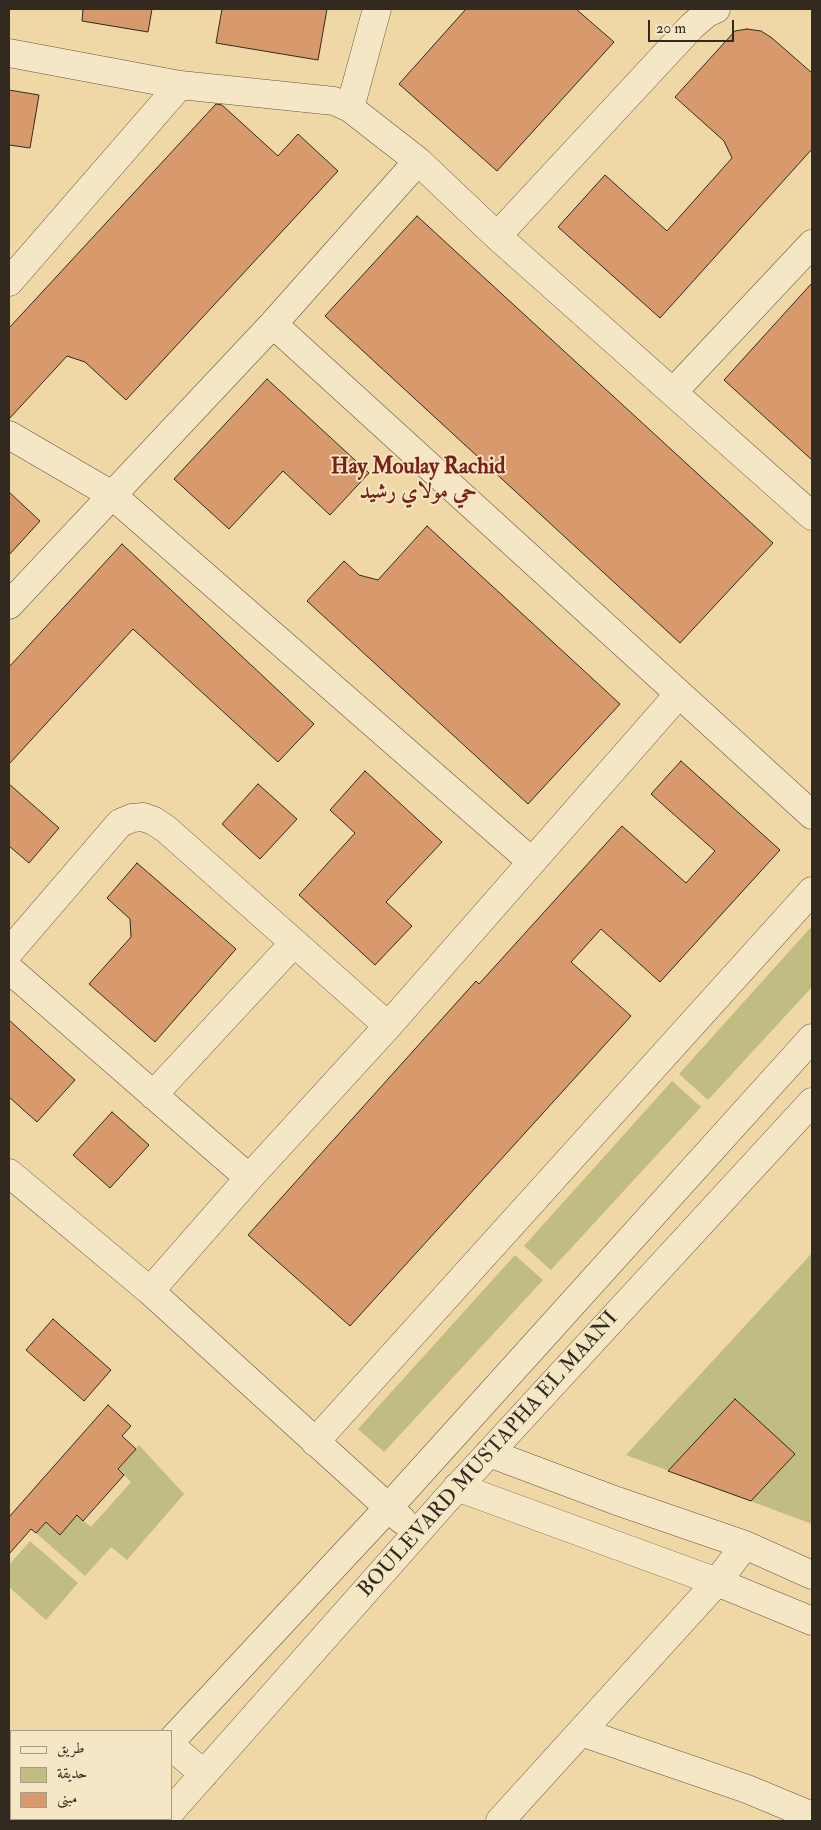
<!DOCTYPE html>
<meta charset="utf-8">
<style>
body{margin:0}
#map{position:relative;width:821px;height:1830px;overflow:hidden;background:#f0d8a6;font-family:"IM FELL Double Pica",Amiri,serif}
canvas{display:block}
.frame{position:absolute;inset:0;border:10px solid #322a20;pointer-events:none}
.legend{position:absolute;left:10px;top:1730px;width:162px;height:90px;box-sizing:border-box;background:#f5e6c5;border:1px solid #a79b83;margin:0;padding:6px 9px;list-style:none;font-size:15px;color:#322a20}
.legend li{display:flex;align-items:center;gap:10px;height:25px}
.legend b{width:25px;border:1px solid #a79b83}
.scale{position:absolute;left:648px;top:20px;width:86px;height:22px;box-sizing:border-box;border:2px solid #322a20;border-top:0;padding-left:6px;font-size:15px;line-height:18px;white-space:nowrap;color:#322a20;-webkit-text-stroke:4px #f5e6c5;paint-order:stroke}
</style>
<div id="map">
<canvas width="821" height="1830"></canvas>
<div class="frame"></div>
<ul class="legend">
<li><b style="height:6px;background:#f5e6c5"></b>طريق</li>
<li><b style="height:14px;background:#c1bc82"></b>حديقة</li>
<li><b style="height:14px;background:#d89a6c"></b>مبنى</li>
</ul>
<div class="scale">20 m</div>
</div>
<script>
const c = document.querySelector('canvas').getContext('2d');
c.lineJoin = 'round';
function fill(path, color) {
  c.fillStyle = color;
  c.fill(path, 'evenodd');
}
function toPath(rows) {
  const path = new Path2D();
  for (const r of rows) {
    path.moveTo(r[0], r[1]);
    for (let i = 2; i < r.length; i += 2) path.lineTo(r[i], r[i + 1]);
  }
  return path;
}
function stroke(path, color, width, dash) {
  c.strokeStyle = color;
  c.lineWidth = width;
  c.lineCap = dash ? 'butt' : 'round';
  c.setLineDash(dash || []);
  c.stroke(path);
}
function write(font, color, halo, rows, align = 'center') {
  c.font = font + ' "IM FELL Double Pica",Amiri,serif';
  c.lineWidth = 4;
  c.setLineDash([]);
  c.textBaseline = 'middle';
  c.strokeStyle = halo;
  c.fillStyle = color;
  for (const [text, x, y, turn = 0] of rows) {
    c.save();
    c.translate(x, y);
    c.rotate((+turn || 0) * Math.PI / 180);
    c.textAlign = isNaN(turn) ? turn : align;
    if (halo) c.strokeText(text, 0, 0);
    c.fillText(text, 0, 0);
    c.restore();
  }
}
const green = toPath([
 [812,926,812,987,708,1100,679,1074],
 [672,1081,701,1107,551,1270,524,1246],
 [812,1253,812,1524,626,1455],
 [515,1255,543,1280,384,1452,358,1429],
 [139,1445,184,1494,127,1560,111,1547,85,1576,36,1533,46,1522,60,1534,77,1515,91,1527,131,1482,118,1469],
 [30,1541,78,1583,46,1620,9,1587,9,1565]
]);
const building = toPath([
 [83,9,152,9,148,32,82,21,83,9],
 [222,9,327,9,318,60,216,43,222,9],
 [466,9,576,9,614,42,497,171,399,84,466,9],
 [747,29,761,31,772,38,812,73,812,149,660,318,558,227,605,175,667,231,732,158,724,141,675,97,735,31,747,29],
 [9,90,39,95,30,148,9,145,9,90],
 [216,104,222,105,278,156,298,134,338,171,126,400,85,362,67,356,9,419,9,328,216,104],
 [417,216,773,543,680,643,325,316,417,216],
 [812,283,812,460,724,380,812,283],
 [267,379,369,473,330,515,283,471,229,529,174,479,267,379],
 [9,492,40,521,9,555,9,492],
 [427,526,620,704,528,804,307,601,344,561,359,575,378,580,427,526],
 [122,544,314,724,278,762,133,629,9,764,9,667,122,544],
 [681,761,780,850,660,982,601,929,571,962,631,1016,350,1326,248,1235,476,981,479,984,622,826,686,883,715,851,651,794,681,761],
 [365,771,442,842,386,902,412,926,375,965,299,895,355,833,330,810,365,771],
 [9,784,59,828,29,863,9,846,9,784],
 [258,784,297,819,260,859,222,824,258,784],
 [137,863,236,949,155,1042,89,984,131,937,130,919,107,898,137,863],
 [9,1020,75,1080,37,1122,9,1097,9,1020],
 [112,1112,149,1145,110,1188,73,1155,112,1112],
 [53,1319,111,1370,84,1401,26,1350,53,1319],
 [735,1399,795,1454,751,1501,668,1471,735,1399],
 [108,1405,131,1426,122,1436,136,1449,118,1469,124,1475,83,1521,77,1515,60,1535,46,1522,36,1533,31,1529,9,1554,9,1517,108,1405]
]);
const minor = toPath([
 [9,53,180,85,334,101,350,108,418,161,497,236,812,516],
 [350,108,377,9],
 [497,236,692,26,707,13,716,9],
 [9,282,180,85],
 [273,324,812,815],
 [674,391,812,244],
 [9,435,112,495,531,861],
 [9,605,273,324,418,161],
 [9,952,120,823,132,818,143,817,154,821,166,829,388,1026],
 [9,969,249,1178],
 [153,1095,294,943],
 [9,1173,150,1291,402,1520],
 [150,1291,249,1178,388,1026,679,694],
 [315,1442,812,891],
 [489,1453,617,1501,745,1545,812,1575],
 [457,1487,717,1582,812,1621],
 [581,1732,747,1789,812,1816],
 [171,1741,388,1508,812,1038],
 [171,1746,204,1774],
 [171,1811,446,1500,812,1102],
 [99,1821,101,1819],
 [500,1821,717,1582,745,1545]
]);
const streetNames = [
 ["BOULEVARD MUSTAPHA EL MAANI",489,1455,-48]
];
const neighbourhoodNames = [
 ["Hay Moulay Rachid",418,468],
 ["حي مولاي رشيد",418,493]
];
fill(green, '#c1bc82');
fill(building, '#d89a6c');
stroke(building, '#322a20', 1);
stroke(minor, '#625642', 29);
stroke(minor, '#f5e6c5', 28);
write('21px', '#322a20', '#f5e6c5', streetNames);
write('bold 22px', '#7a1f14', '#f5e6c5', neighbourhoodNames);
</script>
